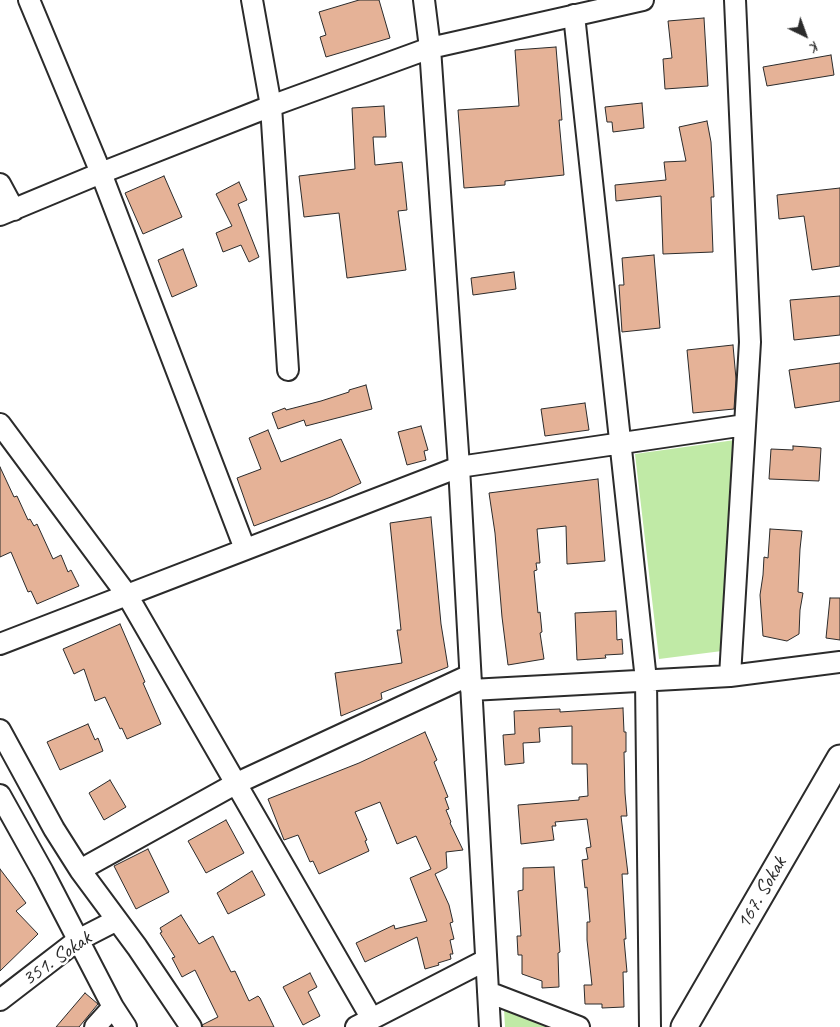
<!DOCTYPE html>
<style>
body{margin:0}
#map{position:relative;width:840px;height:1027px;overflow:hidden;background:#fff;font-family:Caveat,sans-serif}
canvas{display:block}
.north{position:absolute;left:780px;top:10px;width:50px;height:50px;-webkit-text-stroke:4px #fff;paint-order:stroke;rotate:138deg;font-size:14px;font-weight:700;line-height:20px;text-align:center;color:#2b2b2b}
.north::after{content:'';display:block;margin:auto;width:18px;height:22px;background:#2b2b2b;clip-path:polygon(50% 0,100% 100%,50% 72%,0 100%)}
</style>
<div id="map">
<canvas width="840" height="1027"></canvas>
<div class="north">K</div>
</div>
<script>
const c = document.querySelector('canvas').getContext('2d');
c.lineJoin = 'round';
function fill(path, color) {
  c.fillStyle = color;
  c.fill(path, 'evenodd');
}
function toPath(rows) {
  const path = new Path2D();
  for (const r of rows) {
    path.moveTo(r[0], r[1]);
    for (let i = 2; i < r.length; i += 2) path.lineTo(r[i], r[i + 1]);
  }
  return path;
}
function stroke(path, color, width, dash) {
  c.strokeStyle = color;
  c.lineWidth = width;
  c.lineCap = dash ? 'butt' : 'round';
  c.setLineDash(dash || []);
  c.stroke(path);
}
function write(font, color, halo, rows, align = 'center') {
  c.font = font + ' Caveat,sans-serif';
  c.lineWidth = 5;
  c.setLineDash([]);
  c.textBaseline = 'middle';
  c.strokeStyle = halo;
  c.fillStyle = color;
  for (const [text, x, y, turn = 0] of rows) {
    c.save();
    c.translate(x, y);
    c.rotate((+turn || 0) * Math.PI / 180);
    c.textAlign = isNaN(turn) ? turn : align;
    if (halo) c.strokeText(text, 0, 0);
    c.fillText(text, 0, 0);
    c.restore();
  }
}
const green = toPath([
 [735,440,722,651,659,659,635,454],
 [504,1009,553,1027,505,1027]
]);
const building = toPath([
 [359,0,379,0,390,38,326,57,320,37,326,35,319,12,359,0],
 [704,18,708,86,665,89,663,59,672,58,668,21,704,18],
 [556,47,562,120,559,120,564,175,505,181,505,185,464,188,458,110,519,106,515,50,556,47],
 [831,55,834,75,767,86,763,67,831,55],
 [642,103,644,128,613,132,612,122,607,122,605,107,642,103],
 [384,106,386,137,373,137,375,165,402,162,407,210,398,211,406,270,347,278,339,213,304,217,299,176,355,169,352,108,384,106],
 [707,121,711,142,714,197,711,197,713,252,663,254,661,196,616,201,615,185,666,180,664,162,686,161,679,127,707,121],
 [164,176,182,217,143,234,125,193,164,176],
 [239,182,247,200,238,204,259,257,249,262,241,245,223,252,216,233,232,226,216,194,239,182],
 [840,188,840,266,812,270,804,216,779,219,777,195,840,188],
 [183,249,197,286,172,297,158,260,183,249],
 [654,255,660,328,622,332,619,285,624,285,622,258,654,255],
 [514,272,516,289,473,295,471,278,514,272],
 [840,296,840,335,794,340,790,300,840,296],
 [733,345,736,379,734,409,693,413,687,350,733,345],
 [840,363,840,401,795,408,789,370,840,363],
 [366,385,372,409,306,426,304,420,278,429,272,413,285,408,286,410,321,401,349,392,349,390,366,385],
 [585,403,589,430,545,436,541,409,585,403],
 [421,426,428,450,424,451,426,460,407,465,398,432,421,426],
 [268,430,281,462,341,439,361,483,331,497,254,526,237,478,261,469,249,438,268,430],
 [793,446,821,448,819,481,769,479,771,449,793,450,793,446],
 [0,467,14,497,17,496,28,520,30,519,34,526,37,524,53,559,61,555,68,572,71,570,79,586,37,604,31,591,28,592,11,552,0,557,0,467],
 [598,479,605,561,567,564,566,526,537,529,540,563,536,563,537,570,534,571,538,613,540,612,542,632,540,633,544,659,508,665,502,617,495,533,489,493,598,479],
 [431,517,441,624,448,667,381,693,382,699,341,716,335,673,402,663,397,630,401,630,390,523,431,517],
 [770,529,802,531,800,549,798,592,803,593,800,610,799,634,787,641,763,636,760,595,763,575,764,557,768,558,770,529],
 [830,598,840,598,840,640,826,638,830,598],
 [616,611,617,640,622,639,623,654,605,655,606,658,577,660,575,613,616,611],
 [120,624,145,682,143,683,161,724,127,739,122,728,120,729,105,697,95,701,84,669,74,674,63,649,120,624],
 [623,708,624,732,626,732,626,752,624,752,625,793,627,816,621,816,628,874,622,874,626,939,624,939,627,972,623,972,624,1007,602,1008,602,1004,585,1004,584,985,592,985,587,940,587,922,590,922,587,887,585,888,582,860,588,859,586,848,591,847,587,819,555,822,556,826,552,826,554,840,521,844,518,805,579,800,579,797,588,796,587,764,572,764,572,726,539,728,540,742,523,743,524,763,505,765,503,735,515,734,514,711,560,709,560,712,623,708],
 [88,724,95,740,98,738,103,751,60,770,47,742,88,724],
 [425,732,437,760,434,762,448,797,445,798,449,809,446,810,451,822,450,823,463,850,446,852,447,868,435,874,449,905,453,922,450,923,454,939,450,940,453,954,450,954,451,959,438,963,439,965,425,969,417,937,365,962,356,943,394,925,395,929,427,921,410,878,431,869,416,836,397,844,380,802,355,812,367,840,365,841,369,851,319,874,313,861,310,862,298,835,284,840,268,799,359,763,425,732],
 [110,780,126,807,104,820,89,793,110,780],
 [226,820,244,853,206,873,188,841,226,820],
 [148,849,169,892,136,909,114,866,148,849],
 [554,867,560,952,558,953,559,987,542,988,542,981,522,974,522,955,518,955,517,936,521,936,518,891,523,890,523,868,554,867],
 [0,869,26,903,16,911,38,934,0,971,0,869],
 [252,871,265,895,228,914,217,893,252,871],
 [181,915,199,944,213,936,231,972,235,971,249,1001,258,996,260,998,274,1027,203,1027,202,1025,218,1017,195,970,182,977,172,958,175,957,160,933,162,932,160,928,181,915],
 [310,973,317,987,308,992,320,1016,303,1025,283,987,310,973],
 [85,993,98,1004,79,1027,56,1027,85,993]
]);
const minor = toPath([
 [29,0,101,173,245,549],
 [252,0,271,106,288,370],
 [424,0,430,48,459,467,490,1027],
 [574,15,646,680,650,1027],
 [0,184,14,210],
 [0,215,101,173,271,106,430,48,643,0],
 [0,424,127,595,372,1019],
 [0,644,459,467,745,425],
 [730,676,750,342,735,0],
 [471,690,730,676,840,662],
 [0,730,54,829,80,870,137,947,191,1027],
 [0,795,43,872,113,1007,126,1027],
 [80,870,235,784,470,675],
 [488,992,579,1027],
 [0,1000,78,940,117,920],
 [95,1027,113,1007],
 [356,1027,486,960]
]);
const tertiary = toPath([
 [684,1027,840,758]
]);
const streetNames = [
 ["167. Sokak",762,893,-60],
 ["351. Sokak",57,959,-35]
];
fill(green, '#c0eaa6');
fill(building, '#e5b297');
stroke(building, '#2b2b2b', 1);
stroke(minor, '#2b2b2b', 24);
stroke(tertiary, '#2b2b2b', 29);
stroke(minor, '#fff', 20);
stroke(tertiary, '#fff', 25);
write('21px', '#2b2b2b', '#fff', streetNames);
</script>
